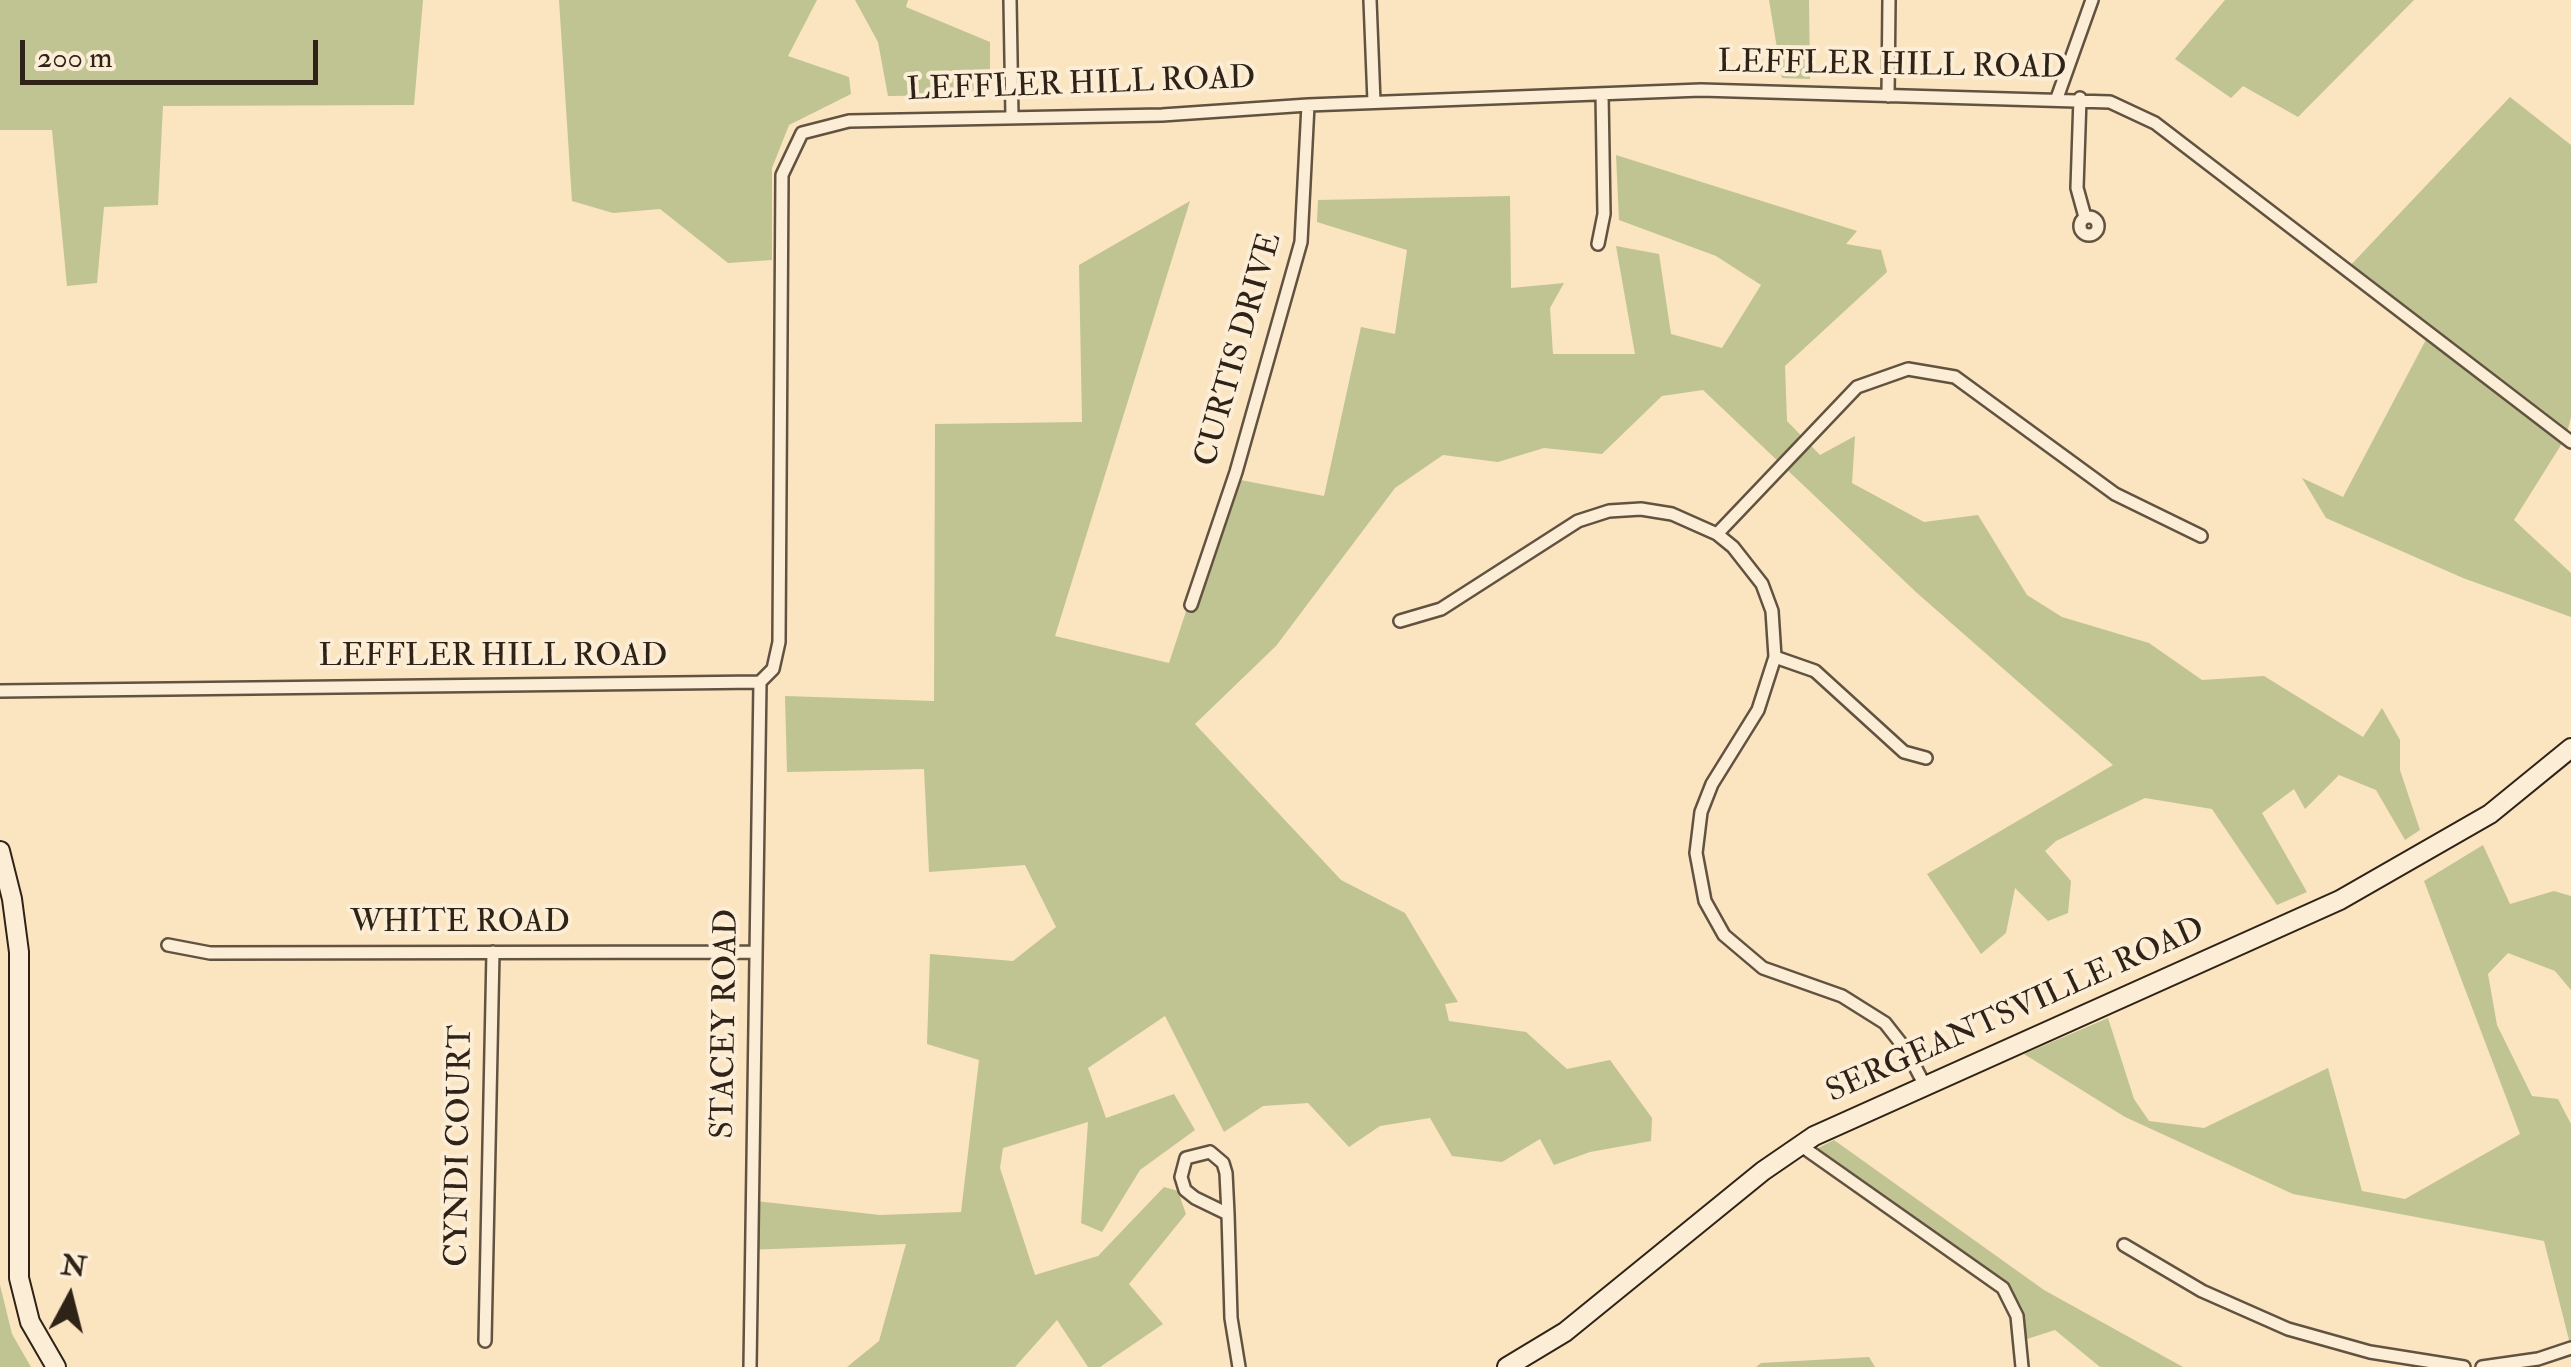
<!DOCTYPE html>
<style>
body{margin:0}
#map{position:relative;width:2571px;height:1367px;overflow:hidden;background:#fbe4c0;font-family:"IM FELL Double Pica",serif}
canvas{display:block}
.north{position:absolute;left:20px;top:1247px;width:100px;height:100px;-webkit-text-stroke:8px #fcedd6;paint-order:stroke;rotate:7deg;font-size:28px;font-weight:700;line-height:40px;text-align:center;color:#2f2216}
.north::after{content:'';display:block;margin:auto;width:35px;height:45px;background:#2f2216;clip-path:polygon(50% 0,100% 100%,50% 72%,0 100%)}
.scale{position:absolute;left:20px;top:40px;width:298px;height:45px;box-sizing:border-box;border:5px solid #2f2216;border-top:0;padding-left:12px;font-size:30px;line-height:35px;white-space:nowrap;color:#2f2216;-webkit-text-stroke:8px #fcedd6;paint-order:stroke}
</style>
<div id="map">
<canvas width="2571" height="1367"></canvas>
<div class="north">N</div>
<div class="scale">200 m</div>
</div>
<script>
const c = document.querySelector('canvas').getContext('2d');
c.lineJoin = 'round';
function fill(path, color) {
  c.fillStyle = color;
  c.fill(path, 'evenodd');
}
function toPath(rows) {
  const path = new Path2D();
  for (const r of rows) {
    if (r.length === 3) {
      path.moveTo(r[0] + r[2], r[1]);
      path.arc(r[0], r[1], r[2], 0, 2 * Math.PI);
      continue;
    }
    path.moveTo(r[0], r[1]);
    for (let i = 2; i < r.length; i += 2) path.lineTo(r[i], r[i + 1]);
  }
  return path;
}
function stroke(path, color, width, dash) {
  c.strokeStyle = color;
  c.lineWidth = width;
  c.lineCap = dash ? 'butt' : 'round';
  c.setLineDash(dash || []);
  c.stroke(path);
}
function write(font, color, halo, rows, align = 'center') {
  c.font = font + ' "IM FELL Double Pica",serif';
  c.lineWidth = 8;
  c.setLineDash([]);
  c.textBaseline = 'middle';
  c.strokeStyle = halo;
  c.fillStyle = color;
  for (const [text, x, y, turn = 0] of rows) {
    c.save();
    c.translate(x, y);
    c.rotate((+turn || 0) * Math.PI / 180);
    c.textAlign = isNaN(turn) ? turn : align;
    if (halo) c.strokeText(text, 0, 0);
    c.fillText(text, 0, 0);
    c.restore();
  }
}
const green = toPath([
 [0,0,423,0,414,105,163,106,158,205,104,207,97,283,67,286,52,130,0,130],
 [559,0,817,0,788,56,849,77,851,94,789,125,772,168,772,260,728,263,660,209,613,213,572,201],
 [855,0,908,0,906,7,990,42,990,78,967,95,888,96,878,42],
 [1769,0,1809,0,1810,79,1782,78],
 [2225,0,2414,0,2298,117,2243,86,2231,98,2175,59],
 [2510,97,2571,145,2571,417,2566,437,2514,520,2571,573,2571,617,2463,578,2326,518,2302,478,2343,497,2429,334,2347,269],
 [1616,155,1857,231,1846,244,1881,250,1887,272,1785,366,1787,421,1820,455,1855,436,1852,483,1924,522,1978,515,2027,595,2062,617,2149,643,2202,680,2264,676,2363,737,2382,708,2400,740,2400,770,2420,830,2405,840,2376,790,2339,775,2305,809,2294,789,2262,813,2307,892,2277,905,2212,809,2145,798,2056,841,2045,851,2071,881,2068,913,2048,921,2015,888,2006,933,1981,954,1927,874,2113,765,1917,593,1703,390,1662,396,1602,454,1544,448,1498,462,1443,455,1395,488,1276,646,1195,724,1341,880,1405,913,1458,1002,1445,1004,1449,1021,1526,1032,1567,1069,1610,1060,1652,1118,1651,1141,1590,1152,1554,1165,1540,1139,1502,1162,1452,1156,1430,1118,1380,1126,1349,1147,1308,1103,1263,1106,1224,1132,1165,1016,1088,1068,1106,1118,1174,1094,1195,1130,1140,1170,1102,1232,1081,1223,1088,1122,1003,1148,1000,1168,1035,1275,1098,1256,1164,1187,1178,1191,1186,1214,1129,1284,1163,1324,1100,1367,1088,1367,1057,1320,1015,1367,847,1367,879,1341,906,1244,746,1250,747,1200,880,1215,961,1212,979,1060,927,1044,930,954,1013,961,1056,927,1025,865,929,872,924,769,787,772,785,696,934,701,935,424,1082,422,1079,265,1190,201,1055,636,1169,663,1230,478,1324,496,1361,327,1395,334,1407,250,1317,222,1318,200,1510,196,1511,288,1564,283,1550,308,1553,354,1635,354,1616,246,1659,254,1671,334,1722,348,1761,285,1716,256,1619,220],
 [2483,845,2510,904,2554,891,2571,896,2571,990,2555,971,2508,953,2488,974,2497,1025,2532,1096,2558,1099,2571,1124,2571,1348,2544,1241,2293,1194,2125,1117,2024,1054,2108,1018,2134,1099,2149,1121,2204,1128,2328,1068,2362,1191,2405,1199,2520,1134,2424,881],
 [1834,1140,2044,1290,2183,1367,2100,1367,2055,1330,2027,1339,2023,1310,2008,1283,1818,1148],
 [0,1285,12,1334,31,1367,0,1367],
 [1869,1357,1875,1367,1756,1367,1761,1363]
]);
const minor = toPath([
 [1010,0,1012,117],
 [1370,0,1374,102],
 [1888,96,1889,0],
 [2057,98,2092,0],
 [2080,98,2077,188,2085,217],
 [2089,226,9],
 [1598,244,1604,214,1602,94],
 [1717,534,1857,387,1908,369,1955,377,2115,494,2201,536],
 [1191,605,1236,472,1301,242,1308,105],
 [1400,621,1441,609,1578,521,1609,511,1641,509,1672,514,1717,534,1733,547,1762,584,1772,611,1775,657,1758,710,1712,784,1701,812,1696,853,1705,901,1724,935,1763,968,1842,996,1885,1023,1907,1051,1924,1084],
 [1775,657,1815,671,1904,752,1926,758],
 [0,691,760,682,773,669,779,642,782,175,802,133,849,121,1162,115,1308,105,1701,90,2110,102,2155,123,2571,442],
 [168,945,210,953,753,952],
 [1800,1145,2003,1288,2017,1316,2022,1367],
 [1210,1152,1223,1163,1226,1173,1228,1214,1195,1198,1185,1190,1181,1177,1186,1158,1210,1152],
 [1228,1214,1231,1318,1239,1367],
 [2124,1245,2202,1291,2288,1329,2370,1352,2464,1367],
 [485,1341,493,952],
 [750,1367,760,682],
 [2482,1367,2538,1359,2571,1348]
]);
const secondary = toPath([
 [0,851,12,899,19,952,19,1278,30,1322,56,1367],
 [1507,1367,1565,1332,1763,1171,1814,1136,2340,900,2490,814,2571,748]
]);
const streetNames = [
 ["LEFFLER HILL ROAD",1892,67,1],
 ["LEFFLER HILL ROAD",1081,86,-2],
 ["CURTIS DRIVE",1240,350,-74],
 ["LEFFLER HILL ROAD",493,658],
 ["WHITE ROAD",460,924],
 ["SERGEANTSVILLE ROAD",2016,1012,-24],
 ["STACEY ROAD",727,1024,-89],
 ["CYNDI COURT",461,1146,-89]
];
fill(green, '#bfc492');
stroke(minor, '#625240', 16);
stroke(secondary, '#2f2216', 22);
stroke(minor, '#fcedd6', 11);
stroke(secondary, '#fcedd6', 18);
write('32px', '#2f2216', '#fcedd6', streetNames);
</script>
